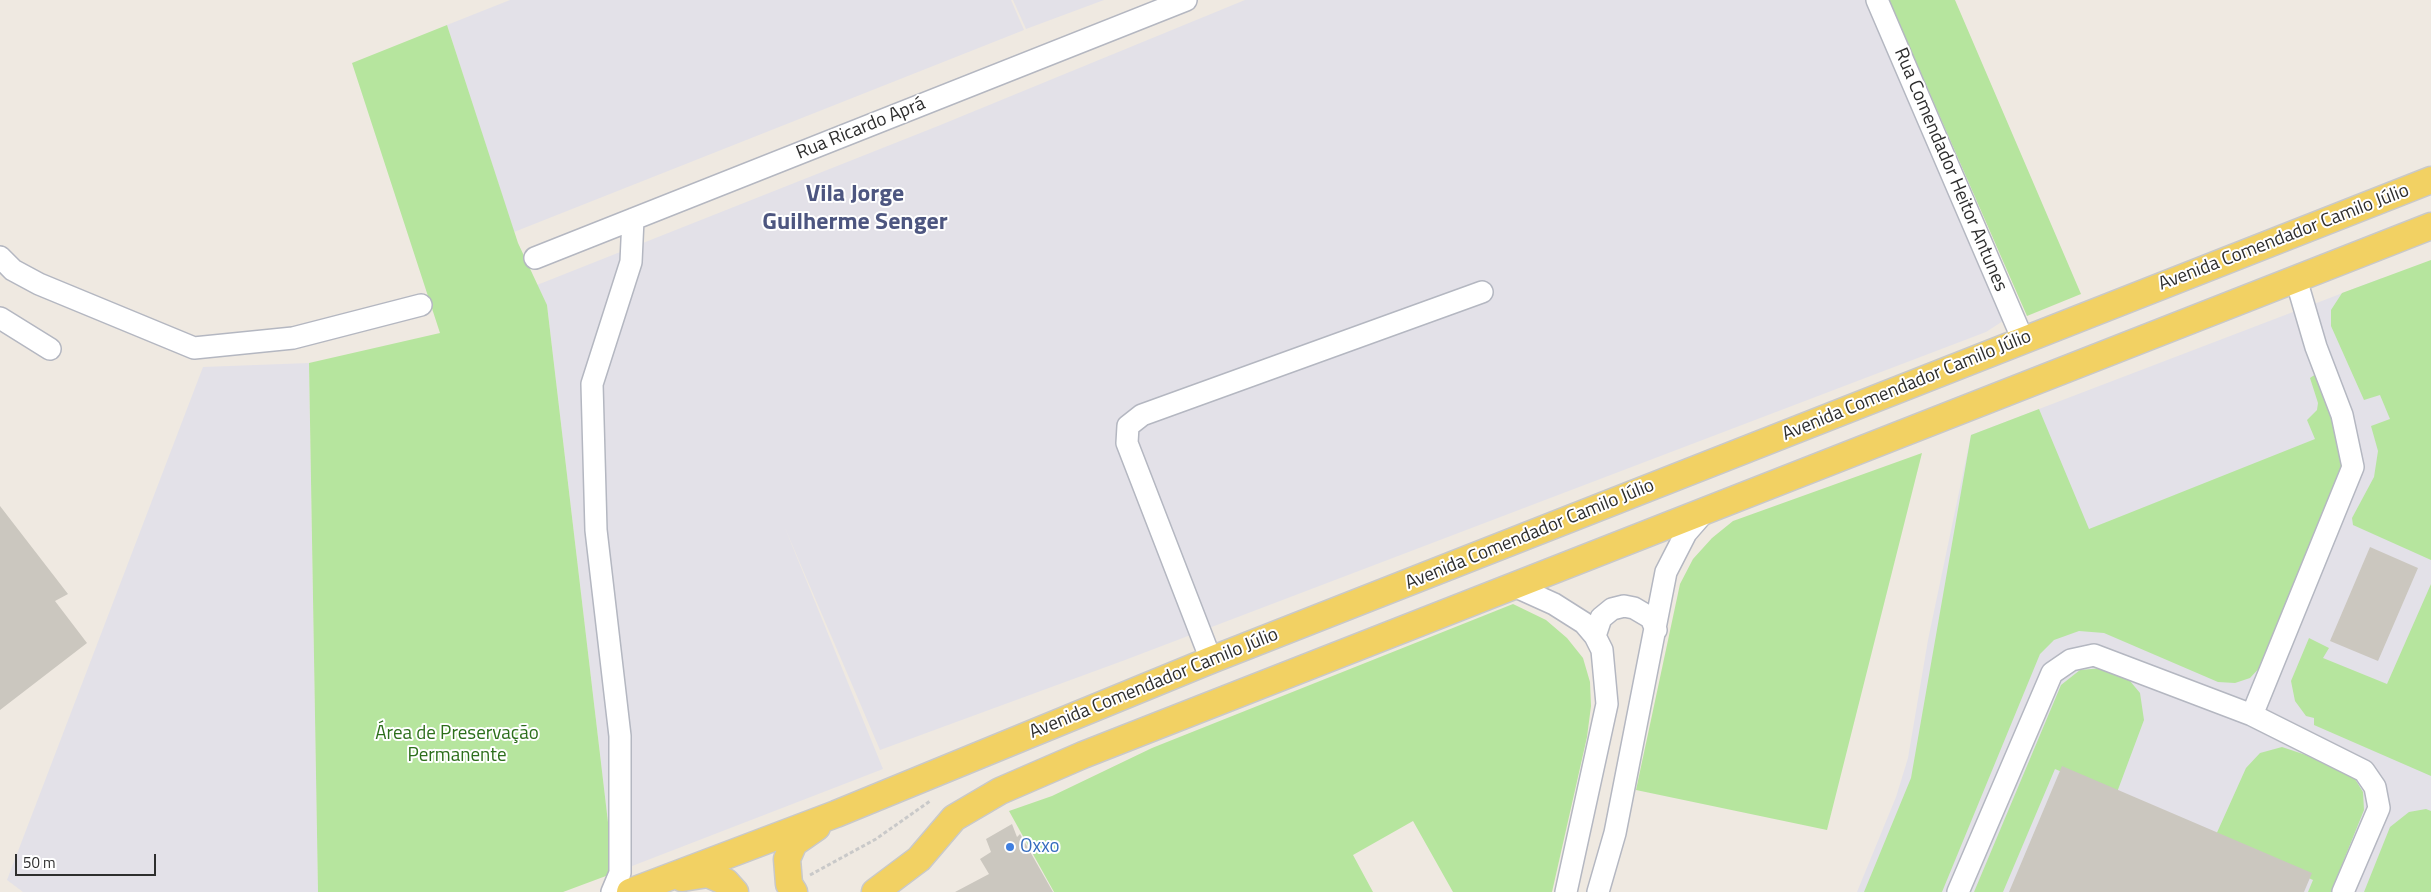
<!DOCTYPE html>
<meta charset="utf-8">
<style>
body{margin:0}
#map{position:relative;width:2431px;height:892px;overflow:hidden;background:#efe9e1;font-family:"Titillium Web",sans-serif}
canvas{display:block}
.scale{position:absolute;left:15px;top:854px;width:141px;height:22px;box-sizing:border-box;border:2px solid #2e2e2e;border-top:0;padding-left:6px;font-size:15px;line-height:18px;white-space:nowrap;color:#2e2e2e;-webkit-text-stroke:4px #fff;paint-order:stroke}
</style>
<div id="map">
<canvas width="2431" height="892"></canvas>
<div class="scale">50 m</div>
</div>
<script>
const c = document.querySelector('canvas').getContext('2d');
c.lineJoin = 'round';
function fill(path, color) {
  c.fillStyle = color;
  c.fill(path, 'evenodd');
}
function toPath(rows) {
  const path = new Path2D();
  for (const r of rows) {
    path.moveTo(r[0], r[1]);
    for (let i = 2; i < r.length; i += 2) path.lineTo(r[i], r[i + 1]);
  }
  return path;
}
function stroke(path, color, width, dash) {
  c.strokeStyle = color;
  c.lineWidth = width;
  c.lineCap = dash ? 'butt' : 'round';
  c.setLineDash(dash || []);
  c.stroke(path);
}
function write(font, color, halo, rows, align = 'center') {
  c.font = font + ' "Titillium Web",sans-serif';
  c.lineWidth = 4;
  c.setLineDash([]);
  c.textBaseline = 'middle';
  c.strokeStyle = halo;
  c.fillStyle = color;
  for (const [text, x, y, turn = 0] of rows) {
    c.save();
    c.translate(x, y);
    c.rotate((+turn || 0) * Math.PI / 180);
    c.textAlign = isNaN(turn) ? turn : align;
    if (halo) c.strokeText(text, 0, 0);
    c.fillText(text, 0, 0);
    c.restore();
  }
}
const industrial = toPath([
 [510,0,1011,0,1024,30,514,232,447,25],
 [1013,0,1104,0,1026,29],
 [1245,0,1868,0,2003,305,2003,321,1986,332,1125,660,880,750,785,528,883,769,614,873,547,305,537,285,938,126],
 [2382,278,2431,418,2431,849,2412,892,1857,892,1896,797,1908,758,1928,640,1971,435],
 [309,363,318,892,23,892,7,880,203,367]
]);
const green = toPath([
 [1889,0,1955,0,2081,294,2027,316],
 [447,25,518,243,547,305,614,873,563,892,318,892,309,363,440,333,352,63],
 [2431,260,2431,560,2353,525,2352,518,2374,477,2378,451,2371,426,2390,419,2380,395,2364,400,2331,326,2331,310,2342,293],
 [2316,374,2340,441,2343,469,2263,664,2250,678,2235,683,2218,682,2104,633,2079,631,2054,640,2040,654,1942,892,1864,892,1911,778,1971,435,2039,409,2089,529,2315,439,2307,420,2317,410,2318,403,2310,378],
 [1922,453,1827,830,1636,790,1680,584,1693,559,1712,538,1733,521],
 [2431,584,2431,776,2314,725,2314,718,2306,716,2295,701,2291,681,2309,638,2329,648,2323,658,2387,684],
 [1513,604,1546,620,1567,638,1583,658,1590,682,1591,706,1587,737,1552,892,1453,892,1413,821,1353,855,1373,892,1054,892,1009,811,1052,796,1152,748],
 [2103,668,2125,675,2140,693,2144,720,2116,795,2055,769,2003,892,1974,892,2061,685,2080,670],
 [2282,747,2306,755,2355,779,2363,792,2364,810,2331,892,2308,892,2313,880,2215,837,2246,768,2260,753],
 [2426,809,2431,811,2431,892,2364,892,2390,827,2409,812]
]);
const building = toPath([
 [0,506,68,594,55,601,87,643,0,710],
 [2370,547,2418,568,2378,661,2330,641],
 [2062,766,2312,873,2304,892,2009,892],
 [1012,824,1017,837,1020,834,1053,892,955,892,989,874,980,859,991,852,986,839]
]);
const path = toPath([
 [810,875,876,839,930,801]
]);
const minor = toPath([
 [1877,0,2023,340],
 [0,257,13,270,39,284,194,348,293,338,421,305],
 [535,258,1186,0],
 [0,318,50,349],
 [1512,585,1554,604,1584,623,1595,636,1602,650,1607,704,1566,892],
 [1595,636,1601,618,1612,609,1624,606,1634,608,1651,618,1656,630],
 [1211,660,1127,443,1128,426,1142,415,1482,292],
 [2252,715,2353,467,2342,415,2316,347,2296,279],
 [612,892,620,873,620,736,596,530,592,384,631,262,633,219],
 [1598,892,1615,833,1666,572,1686,533,1706,510],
 [1958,892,2052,673,2071,660,2094,655,2252,715,2364,771,2375,787,2379,808,2343,892]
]);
const major = toPath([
 [682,878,708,874,726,882,735,892],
 [630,892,836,814,1211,660,2431,180],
 [794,892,789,884,787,859,794,843,817,827],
 [875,892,919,859,954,818,1000,791,1083,755,2431,226]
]);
const markers = [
 [1010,847,5,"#3f7fe0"]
];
const streetNames = [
 ["Rua Ricardo Aprá",861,129,-22],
 ["Rua Comendador Heitor Antunes",1950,170,67],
 ["Avenida Comendador Camilo Júlio",2284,238,-21],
 ["Avenida Comendador Camilo Júlio",1907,386,-22],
 ["Avenida Comendador Camilo Júlio",1530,535,-22],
 ["Avenida Comendador Camilo Júlio",1154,684,-22]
];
const parkNames = [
 ["Área de Preservação",457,734],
 ["Permanente",457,756]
];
const shopNames = [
 ["Oxxo",1020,847]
];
const districtNames = [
 ["Vila Jorge",855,195],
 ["Guilherme Senger",855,223]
];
fill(industrial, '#e3e1e8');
fill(green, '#b6e59e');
fill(building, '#cbc7bf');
stroke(minor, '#b4b7c1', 24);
stroke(major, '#c9c9c9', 29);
stroke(path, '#c9c9c9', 3, [4, 2.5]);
stroke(minor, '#fff', 21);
stroke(major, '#f2d163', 26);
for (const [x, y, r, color] of markers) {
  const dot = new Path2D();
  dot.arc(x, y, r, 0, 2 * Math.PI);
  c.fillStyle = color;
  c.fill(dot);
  stroke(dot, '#fff', 2);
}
write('19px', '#2e2e2e', '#fff', streetNames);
write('19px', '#2c6e1b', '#fff', parkNames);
write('19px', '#366cbe', '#fff', shopNames, 'left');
write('bold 24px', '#4d5680', '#fff', districtNames);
</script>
